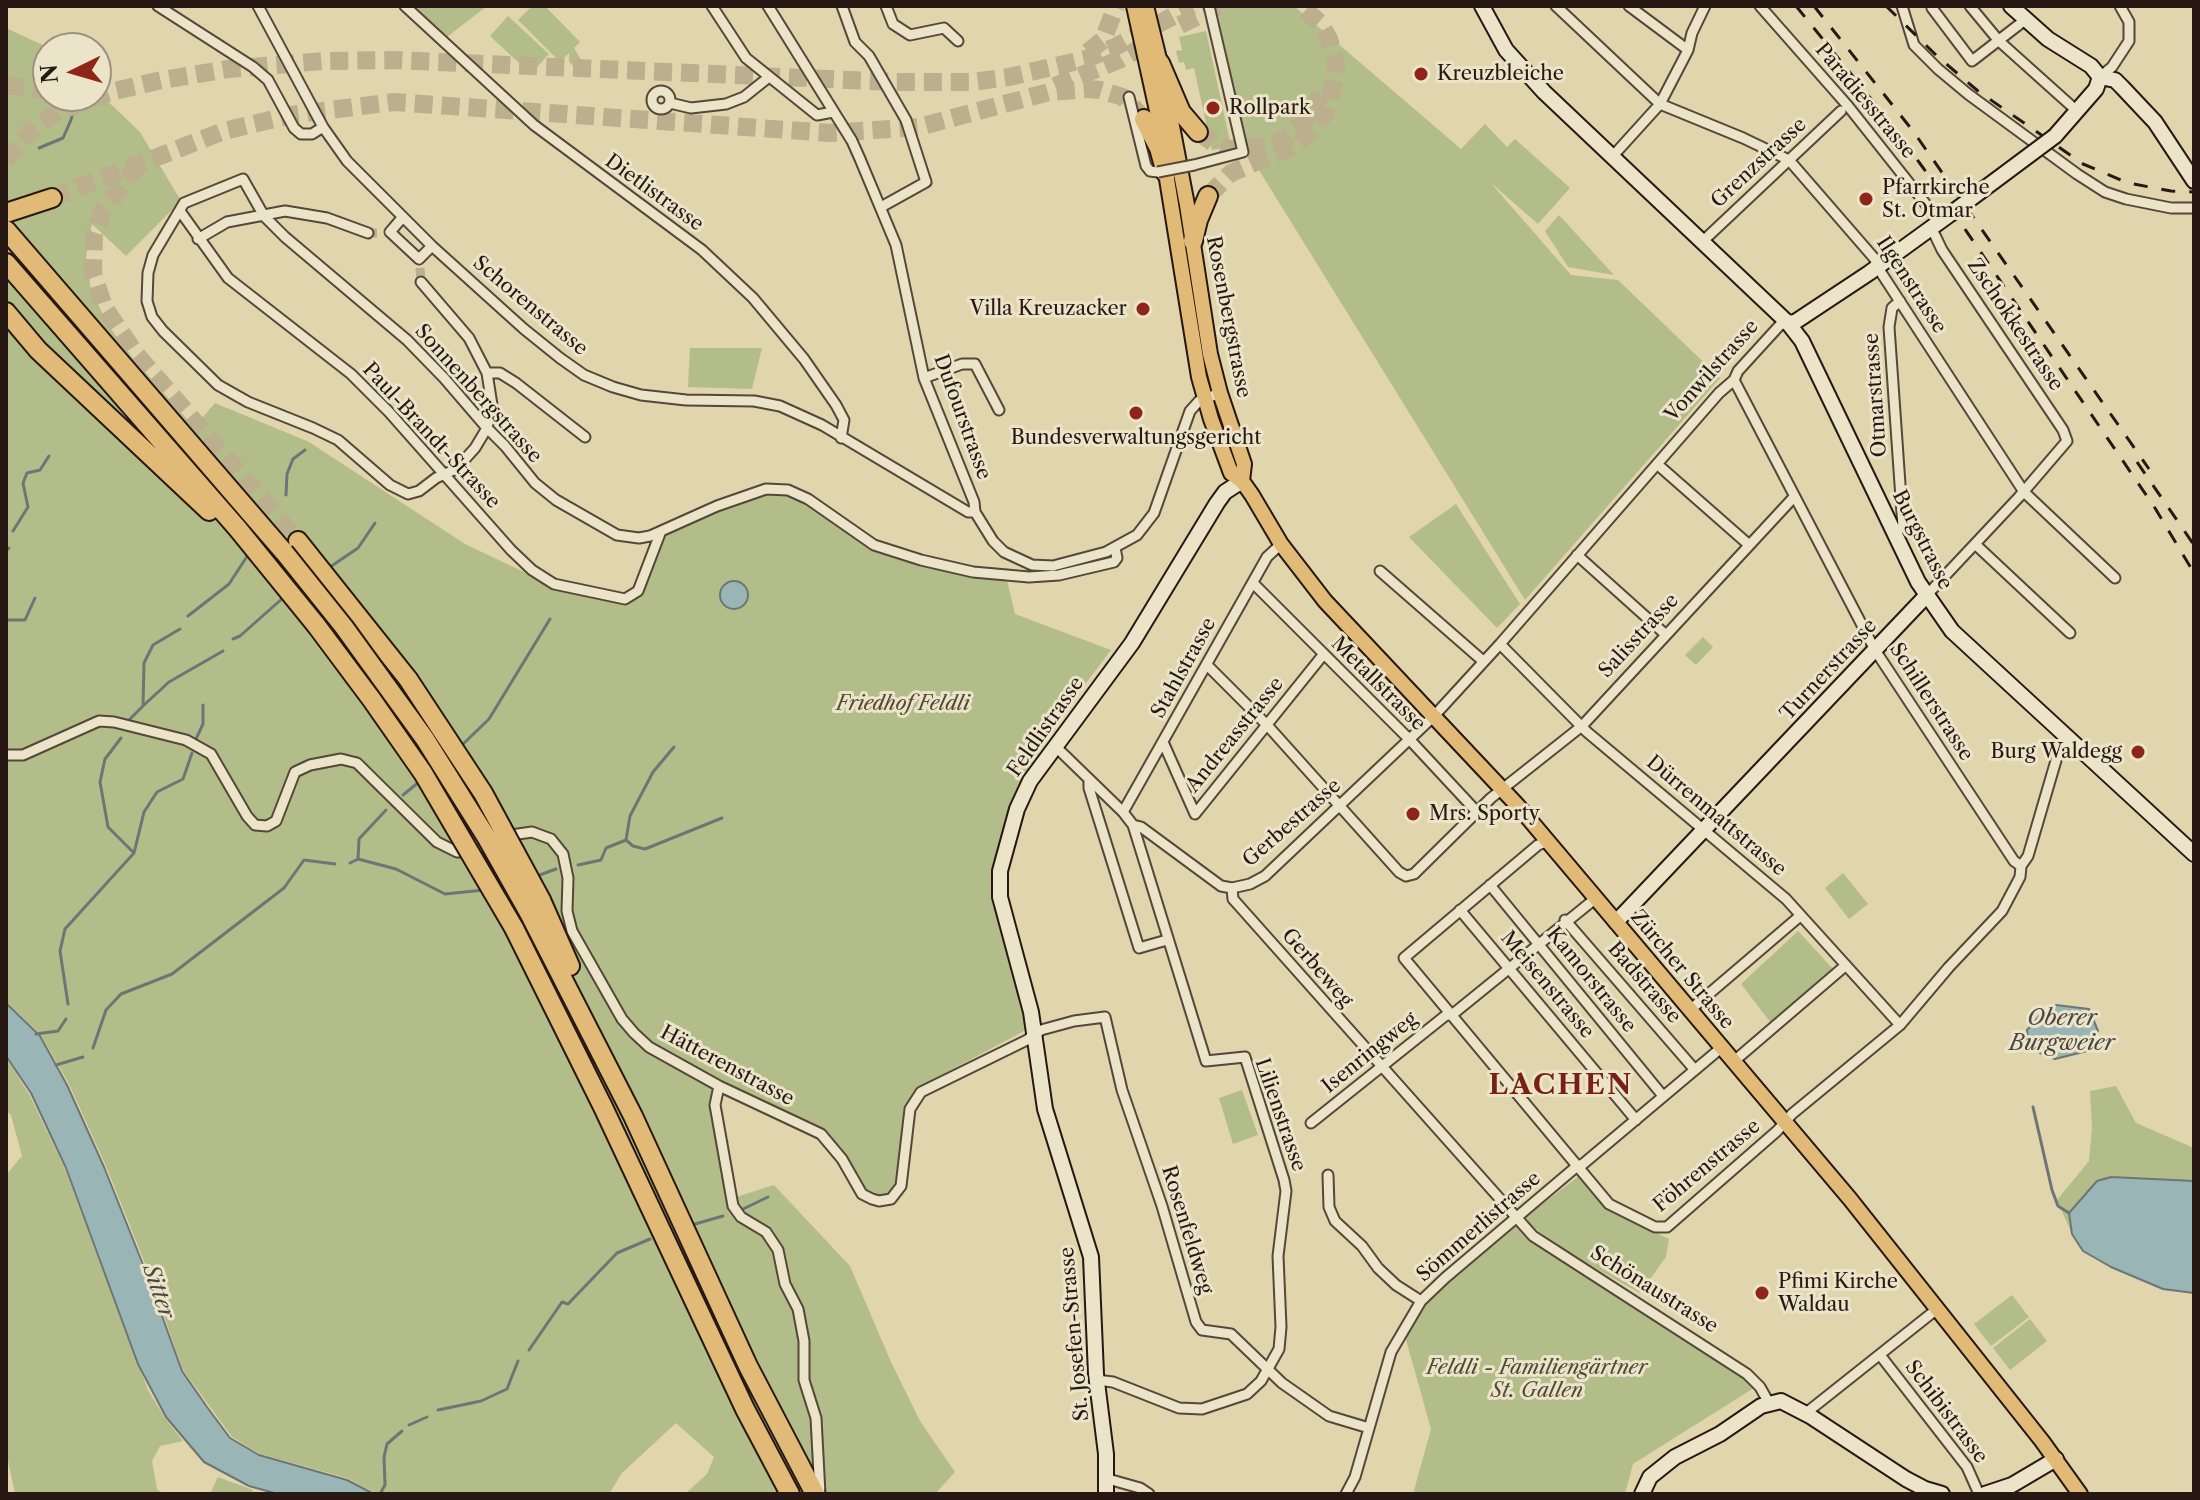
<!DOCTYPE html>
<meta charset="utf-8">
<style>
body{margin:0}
#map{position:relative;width:2200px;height:1500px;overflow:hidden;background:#e0d5ac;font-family:"Libre Caslon Text",serif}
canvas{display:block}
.frame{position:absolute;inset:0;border:8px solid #271813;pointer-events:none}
.north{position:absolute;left:32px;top:32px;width:80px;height:80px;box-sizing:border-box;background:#ebe4c9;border:2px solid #9d9280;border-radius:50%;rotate:265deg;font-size:22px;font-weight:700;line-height:32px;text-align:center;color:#271813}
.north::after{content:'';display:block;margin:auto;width:28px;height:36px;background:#8f2418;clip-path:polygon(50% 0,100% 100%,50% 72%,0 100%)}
</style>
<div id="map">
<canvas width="2200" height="1500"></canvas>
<div class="frame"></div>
<div class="north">N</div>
</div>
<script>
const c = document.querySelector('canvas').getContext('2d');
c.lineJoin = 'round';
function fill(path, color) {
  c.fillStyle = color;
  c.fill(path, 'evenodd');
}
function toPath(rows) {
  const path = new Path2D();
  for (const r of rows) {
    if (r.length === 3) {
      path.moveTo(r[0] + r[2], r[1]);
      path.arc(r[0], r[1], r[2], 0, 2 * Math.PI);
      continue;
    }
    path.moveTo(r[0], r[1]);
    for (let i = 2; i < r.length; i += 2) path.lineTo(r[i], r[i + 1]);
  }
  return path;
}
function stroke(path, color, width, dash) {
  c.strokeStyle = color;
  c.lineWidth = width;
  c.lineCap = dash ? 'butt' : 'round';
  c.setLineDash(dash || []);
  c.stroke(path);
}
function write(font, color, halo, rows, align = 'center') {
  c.font = font + ' "Libre Caslon Text",serif';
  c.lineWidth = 6;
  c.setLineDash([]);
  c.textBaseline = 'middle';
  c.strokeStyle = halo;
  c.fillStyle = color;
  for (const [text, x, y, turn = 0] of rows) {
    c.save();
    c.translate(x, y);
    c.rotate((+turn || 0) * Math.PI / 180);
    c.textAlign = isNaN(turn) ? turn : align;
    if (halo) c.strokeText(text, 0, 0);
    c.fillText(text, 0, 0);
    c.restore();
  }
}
const green = toPath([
 [407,6,487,6,443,40],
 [532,6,545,6,580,42,574,48,584,65,583,69,577,69,569,62,569,53,560,62,518,20],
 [1216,6,1294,6,1461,149,1485,124,1507,147,1515,139,1570,188,1538,224,1490,182,1571,275,1618,280,1720,378,1525,600,1249,154],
 [508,16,549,54,531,74,490,36],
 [6,28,49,48,48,96,96,96,96,90,140,132,181,201,126,256,92,224,86,257,91,290,108,325,132,357,194,427,215,403,309,442,465,544,543,581,625,599,638,591,661,531,738,498,788,490,874,545,1006,576,1015,614,1111,650,1064,712,1032,765,1000,871,1031,1012,1026,1030,934,1079,912,1096,907,1104,896,1187,891,1194,884,1198,868,1194,842,1151,826,1133,716,1080,733,1198,774,1185,850,1266,891,1362,920,1421,955,1472,935,1494,685,1494,707,1474,714,1457,676,1423,622,1473,609,1494,377,1494,347,1478,260,1454,232,1437,183,1370,148,1271,106,1166,69,1084,41,1035,6,1001],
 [1206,31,1231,146,1212,150,1194,68,1186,70,1184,62,1179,63,1176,51,1182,50,1179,37],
 [1559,215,1614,275,1568,267,1545,231],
 [690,348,762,348,752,389,688,387],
 [1456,504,1520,604,1497,628,1409,537],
 [1703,637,1713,647,1696,665,1685,655],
 [1843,873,1868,904,1849,919,1825,888],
 [1798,931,1833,969,1771,1023,1741,984],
 [6,1058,29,1094,65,1169,148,1390,165,1418,183,1441,160,1446,152,1461,157,1489,163,1494,15,1494,6,1451,6,1175,22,1156,11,1115,6,1110],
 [2116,1086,2136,1123,2194,1148,2194,1181,2111,1177,2097,1181,2069,1213,2072,1234,2057,1200,2089,1161,2092,1128,2090,1091],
 [1242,1090,1258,1135,1233,1144,1219,1098],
 [1579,1176,1602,1205,1628,1220,1669,1239,1666,1257,1640,1293,1582,1261,1534,1228,1524,1218],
 [1515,1218,1533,1236,1757,1386,1633,1464,1625,1494,1413,1494,1431,1429,1403,1329,1421,1301],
 [2012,1295,2029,1317,1991,1346,1974,1324],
 [2030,1319,2047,1341,2010,1370,1993,1348],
 [218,1477,253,1490,251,1494,210,1494]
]);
const water = toPath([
 [734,595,14],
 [6,1003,40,1036,67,1085,104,1167,146,1272,182,1371,207,1407,230,1438,259,1455,347,1480,374,1494,278,1494,249,1486,204,1462,166,1417,138,1364,66,1168,31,1093,6,1056,6,1003],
 [2056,1005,2089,1009,2098,1031,2091,1050,2055,1059,2040,1053,2028,1043,2027,1030,2042,1013,2056,1005],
 [2111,1177,2194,1181,2194,1293,2163,1289,2111,1267,2083,1251,2072,1234,2069,1213,2097,1181,2111,1177]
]);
const stream = toPath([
 [63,36,69,48],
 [39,148,63,138,71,120,76,96],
 [286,495,287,474,293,459,305,450],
 [13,531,28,507,23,483,27,473,40,470,49,456],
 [6,551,9,548],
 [330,567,358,548,375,523],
 [188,616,229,584,248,555],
 [6,620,25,620,35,598],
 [233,639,240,636,284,597],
 [144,705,169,682,223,651],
 [130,719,143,706,144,663,153,645,180,629],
 [121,738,105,759,100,782,108,827,134,853],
 [196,739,203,724,203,705],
 [461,746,489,719,550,619],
 [403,795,419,782],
 [626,840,630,816,653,772,674,747],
 [358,859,359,839,386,810],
 [350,863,358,859,396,869,445,894,484,890],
 [578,865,601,860,606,848,626,840,633,846,645,849,722,818],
 [537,876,556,869],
 [68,1004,60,951,65,929,134,853,144,812,157,792,183,779,192,753],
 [36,1034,58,1031,66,1019],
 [93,1048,106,1010,121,994,172,974,284,888,304,860,335,864],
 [56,1065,83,1057],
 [2033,1107,2052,1190,2058,1206,2069,1213],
 [741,1210,768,1197],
 [695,1224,723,1216],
 [529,1350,562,1302,568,1304,617,1253,650,1239],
 [438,1410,481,1401,507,1389,518,1361],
 [409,1425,427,1417],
 [380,1494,385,1485,384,1457,387,1444,402,1431]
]);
const streetTunnel = toPath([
 [368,233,381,233],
 [420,268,421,282]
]);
const highwayTunnel = toPath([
 [1180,25,1219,6],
 [1088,52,1103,40,1116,6],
 [6,85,48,90],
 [1055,86,1121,59,1158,38],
 [1198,132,1215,144,1228,149,1266,146,1281,141,1299,126,1314,108,1320,94],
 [6,161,30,131,57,112,110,92,162,80,228,69,323,61,395,60,895,82,972,82,1009,77,1086,59,1115,47,1192,6],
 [138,165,103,210,94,234,93,273,104,307,136,354,298,541],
 [1208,196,1231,173,1299,143,1317,125,1326,112,1335,78,1336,62,1329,39,1320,23,1301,6],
 [52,198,224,131,291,115,394,102,830,133,919,127,1049,92,1088,89,1100,90,1123,97,1144,119]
]);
const street = toPath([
 [158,6,253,67,268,80,294,128,301,134,312,134,323,127],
 [258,6,323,127,347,161,432,246,524,329,560,358,584,375,613,387,641,395,686,400,754,401,780,406,822,425,968,512,975,512],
 [405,6,534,125,702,250,753,298,804,359,836,405,844,420,841,438],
 [712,6,746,58,817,115,833,112],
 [768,6,852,141,860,159,896,245,924,378,974,502,975,512,993,541,1004,552,1032,565,1053,566,1106,552,1137,535,1154,513,1190,411,1199,401,1220,393],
 [842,6,855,42,869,56,906,120,926,182,881,207],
 [886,6,893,24,910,35,944,28,958,41],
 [1556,6,1660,104,1743,138,1789,160,1874,258,1882,274,2024,492,2115,578],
 [1629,6,1688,50],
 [1760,6,1848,106,1940,222],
 [1902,6,1914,45,1938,69,1968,94,2077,174,2105,192,2126,199,2171,208,2194,208],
 [1934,6,1932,8,1972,61,2025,20],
 [1970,6,1999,41,2077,111],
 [2100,77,2112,67,2129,41,2129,22,2120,6],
 [661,100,9],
 [1129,97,1146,166,1150,171,1158,172],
 [670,103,691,108,726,104,744,97,769,77],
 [1612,157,1660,104,1688,50,1692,33,1705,6],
 [1194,165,1243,152,1209,6],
 [180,211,228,278,351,374,389,412,511,550,532,570,554,584,625,599,638,591,661,531],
 [402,218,390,232,419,259,432,246],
 [198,239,227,222,285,211,327,218,368,233],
 [1702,242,1841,111],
 [421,282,469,338,487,373,492,405,487,428,475,448,456,469,436,478,419,491,408,494,390,485,338,440,313,428,248,402,218,385,163,331,152,317,147,301,148,273,153,255,184,203,243,179,264,216,285,237,407,340,444,378,487,428,505,446,535,483,556,500,617,535,639,538,650,536,717,506,766,489,788,490,808,499,874,545,921,560,973,572,1029,577,1059,575,1114,562,1117,558,1115,548],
 [487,373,500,373,516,383,585,437],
 [924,378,962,364,975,364,999,410],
 [1734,380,1875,650,2014,861,2021,866],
 [1657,464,1748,544],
 [1894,532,1903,527,1889,327,1892,308,1900,301],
 [1975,544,2070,633],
 [1577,555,1665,634],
 [1380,571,1483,661],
 [1253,583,1410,740,1477,812],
 [1926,596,2019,497,2067,441,2063,430,1942,250,1932,229],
 [1500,644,1587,732,1786,899,1900,1025],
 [1208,666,1267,725,1399,872,1406,876,1414,874,1491,798,1582,726,1794,497],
 [1163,742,1195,814,1323,655],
 [1055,746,1123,812,1133,825,1141,827,1221,886,1232,888,1250,884,1265,876,1434,716,1500,644,1719,393,1734,380,1738,371,1780,325,1788,323],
 [6,755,23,755,99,721,114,722,186,740,211,754,247,816,255,825,267,826,276,821,295,772,310,765,341,759,357,763,437,842,457,852,476,852,491,844],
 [1089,780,1089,788,1139,948,1167,940],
 [1123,812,1267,557,1281,544],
 [504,836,532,832,551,839,563,854,568,878,567,911,572,931,622,1019,634,1033,649,1047,719,1086,821,1134,842,1159,862,1194,872,1199,879,1201,891,1199,901,1186,910,1109,921,1092,1027,1040,1041,1030,1074,1021,1105,1017,1122,1090,1162,1206,1196,1322,1202,1330,1231,1334,1282,1383,1329,1416,1369,1428],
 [1549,841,1538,845,1404,958,1609,1204,1655,1227,1667,1227,1777,1131,1792,1114,1900,1025,1949,967,2002,911,2020,877,2021,866,2028,856,2057,757,2069,739],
 [1490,885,1663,1096],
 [1232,888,1233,899,1533,1236,1747,1374,1760,1387,1769,1403],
 [1460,910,1636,1120],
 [1565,920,1695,1070],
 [1690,1010,1800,916],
 [1733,1062,1845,966],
 [719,1086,715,1105,733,1206,741,1217,766,1232,778,1250,785,1284,798,1309,804,1341,804,1380,816,1418,820,1494],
 [1311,1123,1445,1016,1453,1014,1596,898],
 [1328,1175,1329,1207,1335,1221,1362,1246,1378,1268,1396,1285,1421,1301],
 [1880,1355,1967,1467,1979,1494],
 [1096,1380,1113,1382,1179,1408,1202,1409,1247,1394,1261,1381,1279,1349,1281,1327,1278,1256,1286,1191,1284,1180,1245,1057,1206,1061,1133,825],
 [1806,1413,1937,1309],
 [1108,1479,1140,1488,1149,1494],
 [1346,1494,1355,1477,1391,1352,1421,1301,1445,1278,1576,1167,1583,1164,1721,1048]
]);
const secondary = toPath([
 [1482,6,1506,50,1544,92,1788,323,1802,341,1918,582,1952,631,2194,854],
 [2011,6,2048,39,2091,66,2100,77,2115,80,2122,87,2155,122,2194,181],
 [2055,136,2096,89,2100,77],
 [1788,323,1795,322,1869,273,1949,215],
 [1616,922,1926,596],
 [1106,1494,1106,1454,1096,1374,1091,1257,1045,1109,1031,1012,1000,897,1000,871,1017,809,1030,781,1132,643,1217,503,1225,492,1242,481],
 [1642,1494,1650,1477,1675,1457,1720,1434,1761,1406,1781,1401,1810,1416,1906,1479,1925,1489,1942,1494],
 [1985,1494,2012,1485,2056,1459]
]);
const primary = toPath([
 [1134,6,1165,147,1166,173,1199,377,1211,419,1231,473,1242,481,1252,495,1281,544,1325,601,1518,806,1850,1199,2042,1441,2080,1494],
 [1146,6,1160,63,1187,205,1210,354,1220,393,1244,464,1242,481]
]);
const highway = toPath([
 [1160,63,1181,112,1198,132],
 [1144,119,1159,148,1166,173],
 [6,213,52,198],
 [6,230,284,552],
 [1193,241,1198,220,1208,196],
 [6,263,238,529,316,625],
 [6,312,38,350,209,511],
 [298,541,408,679],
 [541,900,570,966],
 [528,911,633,1116,748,1366,815,1494],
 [514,928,603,1107,745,1409,790,1494]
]);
const rail = toPath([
 [1796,6,1889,121,1924,169,2155,508,2194,573],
 [1814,6,1913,131,2149,469],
 [1886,6,1937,56,1978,91,2083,164,2128,183,2171,191,2194,192],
 [2137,462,2194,545]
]);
const streetBridge = toPath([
 [1158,172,1194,165]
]);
const secondaryBridge = toPath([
 [1949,215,2055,136]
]);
const highwayBridge = toPath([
 [284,552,344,627,425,739,487,838,528,911],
 [316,625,372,700,423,773,514,928],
 [408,679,483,793,541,900]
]);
const markers = [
 [1421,74,8,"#8f2418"],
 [1213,108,8,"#8f2418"],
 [1866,199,8,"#8f2418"],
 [1143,309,8,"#8f2418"],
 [1136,413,8,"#8f2418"],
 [2138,752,8,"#8f2418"],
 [1413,814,8,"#8f2418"],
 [1762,1293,8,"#8f2418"]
];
const poiNames = [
 ["Kreuzbleiche",1437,74],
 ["Rollpark",1229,108],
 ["Pfarrkirche",1882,188],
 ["St. Otmar",1882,211],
 ["Villa Kreuzacker",1127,309,"right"],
 ["Bundesverwaltungsgericht",1136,438,"center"],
 ["Burg Waldegg",2122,752,"right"],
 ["Mrs. Sporty",1429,814],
 ["Pfimi Kirche",1778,1282],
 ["Waldau",1778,1305]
];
const streetNames = [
 ["Paradiesstrasse",1865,101,50],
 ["Grenzstrasse",1759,163,-43],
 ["Dietlistrasse",654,193,36],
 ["Ilgenstrasse",1911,285,57],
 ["Schorenstrasse",530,306,40],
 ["Rosenbergstrasse",1228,317,79],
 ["Zschokkestrasse",2015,325,56],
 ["Vonwilstrasse",1712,371,-48],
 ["Sonnenbergstrasse",478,394,48],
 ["Otmarstrasse",1876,395,-94],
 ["Dufourstrasse",962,417,70],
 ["Paul-Brandt-Strasse",431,436,47],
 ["Burgstrasse",1922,540,63],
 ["Salisstrasse",1639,636,-47],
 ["Stahlstrasse",1184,668,-61],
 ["Turnerstrasse",1829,670,-47],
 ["Metallstrasse",1378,684,45],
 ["Schillerstrasse",1931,702,57],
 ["Feldlistrasse",1046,727,-55],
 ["Andreasstrasse",1235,735,-51],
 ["Dürrenmattstrasse",1716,816,40],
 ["Gerbestrasse",1292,823,-41],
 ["Gerbeweg",1317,968,49],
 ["Zürcher Strasse",1682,970,50],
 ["Kamorstrasse",1591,980,51],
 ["Badstrasse",1644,983,49],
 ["Meisenstrasse",1547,985,50],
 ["Isenringweg",1370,1053,-39],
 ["Hätterenstrasse",727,1066,28],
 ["Lilienstrasse",1280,1115,71],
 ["Föhrenstrasse",1707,1166,-40],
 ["Sömmerlistrasse",1479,1227,-41],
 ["Rosenfeldweg",1187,1230,73],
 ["Schönaustrasse",1654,1290,32],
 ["St. Josefen-Strasse",1075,1334,-95],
 ["Schibistrasse",1946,1412,53]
];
const parkNames = [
 ["Friedhof Feldli",903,704],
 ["Feldli - Familiengärtner",1537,1368],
 ["St. Gallen",1537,1391]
];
const waterNames = [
 ["Oberer",2062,1019],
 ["Burgweier",2062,1044],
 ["Sitter",158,1292,71]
];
const districtNames = [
 ["LACHEN",1561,1086]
];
fill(green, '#b3bd89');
fill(water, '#9ab5b6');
stroke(water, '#6c7675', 2);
stroke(stream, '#6c7675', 3);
stroke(streetTunnel, '#bbaf8d', 9, [9, 4.5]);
stroke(highwayTunnel, '#bbaf8d', 18, [18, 9]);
stroke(street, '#554739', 13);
stroke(secondary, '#271813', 18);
stroke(primary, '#271813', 18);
stroke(highway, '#271813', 22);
stroke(street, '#ebe4c9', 9);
stroke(secondary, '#ebe4c9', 14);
stroke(primary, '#e0ba76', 14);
stroke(highway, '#e0ba76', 18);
stroke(rail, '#271813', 3, [14, 14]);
stroke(streetBridge, '#554739', 13, []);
stroke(secondaryBridge, '#271813', 18, []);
stroke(highwayBridge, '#271813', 22, []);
stroke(streetBridge, '#ebe4c9', 9);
stroke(secondaryBridge, '#ebe4c9', 14);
stroke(highwayBridge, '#e0ba76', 18);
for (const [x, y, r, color] of markers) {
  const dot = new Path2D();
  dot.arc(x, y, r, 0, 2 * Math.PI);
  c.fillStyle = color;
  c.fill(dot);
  stroke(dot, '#ebe4c9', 3);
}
write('20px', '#271813', '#ebe4c9', poiNames, 'left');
write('20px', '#271813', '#ebe4c9', streetNames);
write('italic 20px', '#514a36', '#ebe4c9', parkNames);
write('italic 22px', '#4a4744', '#ebe4c9', waterNames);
c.letterSpacing = '2px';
write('bold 28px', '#7a1f14', '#ebe4c9', districtNames);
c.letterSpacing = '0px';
</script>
